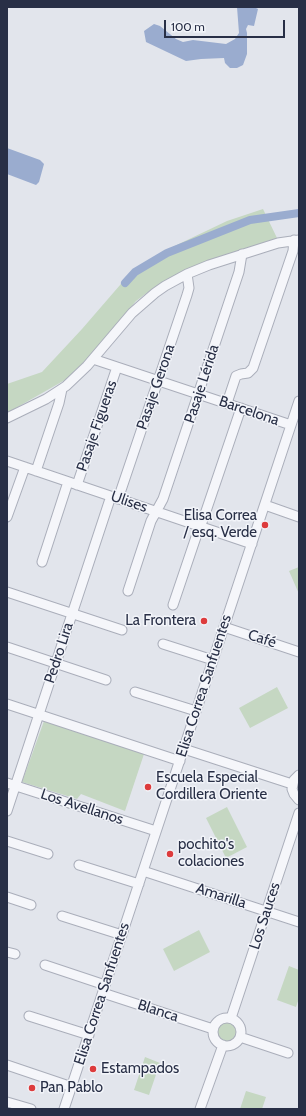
<!DOCTYPE html>
<meta charset="utf-8">
<style>
body{margin:0}
#map{position:relative;width:306px;height:1116px;overflow:hidden;background:#e2e5ec;font-family:Cabin,sans-serif}
canvas{display:block}
.frame{position:absolute;inset:0;border:8px solid #282f46;pointer-events:none}
.scale{position:absolute;left:164px;top:20px;width:121px;height:18px;box-sizing:border-box;border:2px solid #282f46;border-top:0;padding-left:5px;font-size:12px;line-height:14px;white-space:nowrap;color:#282f46;-webkit-text-stroke:3px #f2f4f9;paint-order:stroke}
</style>
<div id="map">
<canvas width="306" height="1116"></canvas>
<div class="frame"></div>
<div class="scale">100 m</div>
</div>
<script>
const c = document.querySelector('canvas').getContext('2d');
c.lineJoin = 'round';
function fill(path, color) {
  c.fillStyle = color;
  c.fill(path, 'evenodd');
}
function toPath(rows) {
  const path = new Path2D();
  for (const r of rows) {
    if (r.length === 3) {
      path.moveTo(r[0] + r[2], r[1]);
      path.arc(r[0], r[1], r[2], 0, 2 * Math.PI);
      continue;
    }
    path.moveTo(r[0], r[1]);
    for (let i = 2; i < r.length; i += 2) path.lineTo(r[i], r[i + 1]);
  }
  return path;
}
function stroke(path, color, width, dash) {
  c.strokeStyle = color;
  c.lineWidth = width;
  c.lineCap = dash ? 'butt' : 'round';
  c.setLineDash(dash || []);
  c.stroke(path);
}
function write(font, color, halo, rows, align = 'center') {
  c.font = font + ' Cabin,sans-serif';
  c.lineWidth = 3;
  c.setLineDash([]);
  c.textBaseline = 'middle';
  c.strokeStyle = halo;
  c.fillStyle = color;
  for (const [text, x, y, turn = 0] of rows) {
    c.save();
    c.translate(x, y);
    c.rotate((+turn || 0) * Math.PI / 180);
    c.textAlign = isNaN(turn) ? turn : align;
    if (halo) c.strokeText(text, 0, 0);
    c.fillText(text, 0, 0);
    c.restore();
  }
}
const green = toPath([
 [263,209,277,238,224,256,152,289,136,301,80,368,65,380,7,413,7,384,42,372,82,329,133,270,162,252,227,221],
 [299,567,299,594,289,571],
 [277,687,288,708,250,728,239,708],
 [44,721,144,754,125,811,81,794,77,799,22,782],
 [227,807,247,847,226,858,206,818],
 [199,930,210,952,174,971,163,949],
 [289,966,299,970,299,998,296,1007,277,1000],
 [227,1032,12],
 [145,1057,160,1063,149,1095,134,1090],
 [246,1091,266,1097,262,1109,240,1109]
]);
const water = toPath([
 [237,7,254,7,258,9,254,26,248,25,246,29,247,33,247,54,243,65,237,68,230,68,225,63,224,58,201,59,186,61,146,42,144,31,154,24,160,26,176,39,183,42,193,40,226,44,235,39,239,33],
 [7,148,40,160,44,164,39,182,36,185,7,174]
]);
const canal = toPath([
 [125,283,135,272,167,253,250,220,299,213]
]);
const minor = toPath([
 [93,359,291,425],
 [227,403,236,376,241,374,248,373,253,368,293,251,294,240],
 [7,418,46,399,66,386,87,366,132,313,155,293,165,286,187,274,209,265,278,243,299,240],
 [7,461,252,544],
 [36,471,59,403,62,389],
 [77,485,117,367],
 [118,499,187,295,189,288,187,274],
 [265,505,299,517],
 [7,517,25,467],
 [42,562,68,482],
 [128,591,151,521,163,499,239,272,242,254],
 [7,592,122,630],
 [173,605,196,537,204,517,241,408],
 [224,627,299,652],
 [163,644,213,660],
 [7,647,106,680],
 [135,692,196,711],
 [7,704,180,761],
 [184,749,292,784],
 [299,775,294,780,292,789,294,794,299,800],
 [7,783,156,831],
 [7,811,111,496],
 [7,841,48,854],
 [79,865,139,884],
 [143,871,299,922],
 [7,897,31,905],
 [62,916,122,935],
 [7,952,15,954],
 [45,965,105,985],
 [103,993,213,1029],
 [29,1016,89,1035],
 [231,1018,299,813],
 [227,1032,14],
 [240,1037,288,1053],
 [7,1065,72,1087],
 [7,1102,31,1109],
 [64,1109,299,401],
 [200,1109,223,1045]
]);
const markers = [
 [265,525,4,"#dd3b3c"],
 [204,621,4,"#dd3b3c"],
 [148,787,4,"#dd3b3c"],
 [170,854,4,"#dd3b3c"],
 [93,1069,4,"#dd3b3c"],
 [32,1088,4,"#dd3b3c"]
];
const streetNames = [
 ["Pasaje Lérida",202,384,-72],
 ["Pasaje Gerona",156,387,-71],
 ["Barcelona",249,411,19],
 ["Pasaje Figueras",97,426,-71],
 ["Ulises",129,502,19],
 ["Café",262,639,18],
 ["Pedro Lira",59,653,-72],
 ["Elisa Correa Sanfuentes",204,686,-72],
 ["Los Avellanos",82,807,18],
 ["Amarilla",221,896,18],
 ["Los Sauces",265,916,-72],
 ["Elisa Correa Sanfuentes",102,994,-72],
 ["Blanca",158,1011,18]
];
const poiNames = [
 ["Elisa Correa",257,516,"right"],
 ["/ esq. Verde",257,533,"right"],
 ["La Frontera",196,621,"right"],
 ["Escuela Especial",156,778],
 ["Cordillera Oriente",156,795],
 ["pochito's",178,845],
 ["colaciones",178,862],
 ["Estampados",101,1069],
 ["Pan Pablo",40,1088]
];
fill(green, '#c5d7c2');
fill(water, '#9aaccf');
stroke(canal, '#9aaccf', 8);
stroke(minor, '#aaaeba', 11);
stroke(minor, '#f5f6fa', 9);
for (const [x, y, r, color] of markers) {
  const dot = new Path2D();
  dot.arc(x, y, r, 0, 2 * Math.PI);
  c.fillStyle = color;
  c.fill(dot);
  stroke(dot, '#f2f4f9', 1.5);
}
write('15px', '#282f46', '#f2f4f9', streetNames);
write('15px', '#282f46', '#f2f4f9', poiNames, 'left');
</script>
